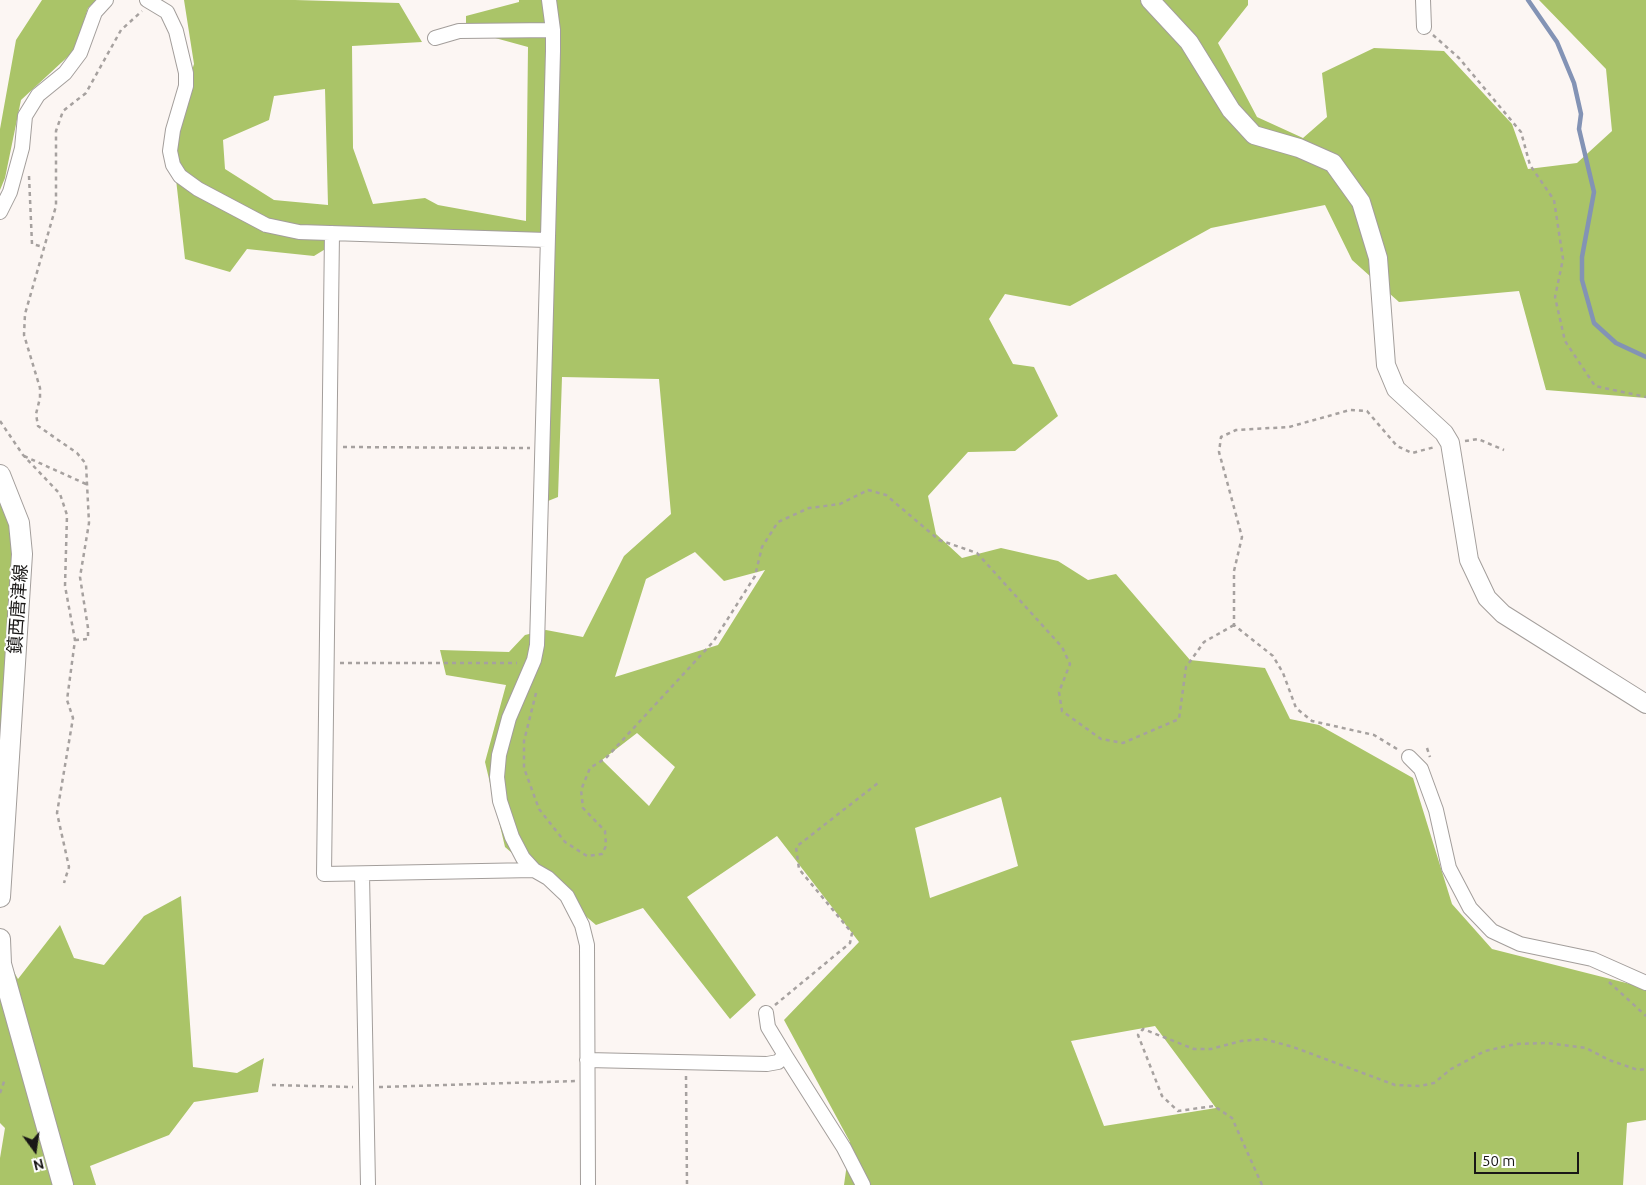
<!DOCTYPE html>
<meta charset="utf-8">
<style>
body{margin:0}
#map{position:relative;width:1646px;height:1185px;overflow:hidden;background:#fcf6f3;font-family:Ubuntu,sans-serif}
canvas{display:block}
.north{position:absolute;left:10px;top:1125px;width:50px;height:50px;-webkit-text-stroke:4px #fff;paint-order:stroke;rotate:166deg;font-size:14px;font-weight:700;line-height:20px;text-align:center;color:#191716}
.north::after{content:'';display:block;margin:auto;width:18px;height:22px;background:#191716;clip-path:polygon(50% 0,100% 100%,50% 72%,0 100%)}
.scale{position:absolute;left:1474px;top:1152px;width:105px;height:22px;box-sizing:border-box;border:2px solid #191716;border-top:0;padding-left:6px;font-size:15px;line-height:18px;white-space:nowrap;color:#191716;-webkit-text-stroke:4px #fff;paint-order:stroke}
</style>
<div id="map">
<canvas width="1646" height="1185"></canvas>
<div class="north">N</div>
<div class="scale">50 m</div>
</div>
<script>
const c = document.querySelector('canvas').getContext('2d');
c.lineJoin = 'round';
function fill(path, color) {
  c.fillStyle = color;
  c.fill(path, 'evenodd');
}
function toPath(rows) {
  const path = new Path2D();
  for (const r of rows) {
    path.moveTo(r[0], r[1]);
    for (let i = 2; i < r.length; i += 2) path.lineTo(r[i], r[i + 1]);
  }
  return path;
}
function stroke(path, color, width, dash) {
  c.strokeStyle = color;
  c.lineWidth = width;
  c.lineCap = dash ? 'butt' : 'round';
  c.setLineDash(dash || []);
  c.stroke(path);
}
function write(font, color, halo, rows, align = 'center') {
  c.font = font + ' Ubuntu,"Noto Sans JP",sans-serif';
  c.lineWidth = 4;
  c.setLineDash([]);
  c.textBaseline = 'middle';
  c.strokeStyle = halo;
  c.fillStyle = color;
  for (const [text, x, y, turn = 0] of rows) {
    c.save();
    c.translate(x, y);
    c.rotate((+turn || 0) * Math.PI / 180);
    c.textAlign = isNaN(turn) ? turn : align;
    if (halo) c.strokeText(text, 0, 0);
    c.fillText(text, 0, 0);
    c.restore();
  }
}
const forest = toPath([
 [42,0,96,0,88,8,75,50,21,100,5,178,0,190,0,129,16,40],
 [184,0,295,0,399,3,422,42,352,46,353,148,373,204,425,198,438,205,526,221,528,47,466,30,466,16,519,2,519,0,1248,0,1248,5,1218,43,1257,117,1303,138,1327,117,1322,73,1374,48,1444,51,1512,124,1528,169,1577,163,1612,131,1606,69,1539,0,1646,0,1646,398,1546,390,1519,291,1399,302,1352,260,1325,205,1211,228,1070,306,1005,294,989,319,1013,364,1034,367,1058,416,1015,451,968,452,928,496,936,534,962,558,1001,548,1058,561,1088,580,1116,574,1190,660,1265,668,1290,719,1319,725,1413,778,1452,904,1492,949,1646,988,1646,1120,1627,1123,1623,1185,844,1185,850,1142,784,1020,859,942,777,836,687,897,756,995,730,1019,643,908,596,925,505,847,485,762,506,685,446,675,440,650,509,652,525,635,546,630,583,637,624,556,671,514,659,379,562,377,558,497,548,501,538,447,551,242,353,232,314,256,247,249,230,272,185,259,171,135,194,64],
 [325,89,328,205,274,200,225,169,223,140,269,120,274,96],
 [695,552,724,581,765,570,718,645,615,677,646,579],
 [637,733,675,767,649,806,602,760],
 [1001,797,1018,866,930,898,915,828],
 [1155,1026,1216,1108,1104,1126,1071,1041],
 [0,493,9,512,15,564,0,775],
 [181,896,193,1067,237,1073,264,1058,258,1092,194,1102,169,1135,90,1166,96,1185,0,1185,0,1158,5,1128,0,1123,0,948,18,979,60,925,74,958,104,965,144,916]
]);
const stream = toPath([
 [1528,0,1557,42,1574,83,1581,114,1579,129,1594,192,1582,257,1582,280,1594,323,1616,343,1646,357]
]);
const path = toPath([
 [1433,35,1459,58,1521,132,1530,165,1554,200,1563,259,1555,297,1565,341,1595,386,1646,397],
 [29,176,32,244,44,247],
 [0,421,23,455,60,494,67,515,65,586,75,640,67,700,73,718,57,813,69,867,64,883],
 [1465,441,1478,439,1504,450],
 [343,447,530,448],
 [24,456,86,484],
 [75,640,88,639,88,628,80,577,89,523,86,464,77,453,38,426,36,414,40,398,40,388,24,335,25,314,56,206,56,131,63,111,86,93,121,30,142,11],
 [340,663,517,663],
 [536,693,524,741,524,768,539,809,565,842,587,856,602,854,606,846,605,831,583,808,581,790,590,768,606,758,713,642,755,576,762,547,778,522,809,508,840,504,868,490,886,495,939,540,977,553,1062,647,1070,664,1059,692,1062,711,1101,739,1123,743,1179,719,1186,667,1204,642,1234,625],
 [1427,748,1430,757],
 [1397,749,1374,735,1312,721,1296,708,1283,673,1273,656,1234,625,1234,571,1242,537,1219,452,1221,437,1236,430,1289,427,1350,410,1367,411,1397,446,1412,453,1435,447],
 [1609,982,1646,1016],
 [775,1005,850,943,852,933,799,869,796,847,878,783],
 [686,1076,687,1185],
 [272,1085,353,1087],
 [379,1087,576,1081],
 [0,1093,5,1079],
 [1262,1185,1232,1118,1214,1106,1178,1111,1162,1096,1138,1035,1143,1029,1194,1049,1211,1049,1241,1041,1264,1039,1293,1047,1395,1085,1420,1086,1434,1083,1451,1069,1485,1051,1516,1044,1546,1043,1586,1048,1609,1060,1638,1070,1646,1069]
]);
const minor = toPath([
 [147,0,167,12,176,31,186,73,186,86,173,130,170,151,173,165,180,176,198,189,266,225,299,232,546,240],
 [549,0,553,30,553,51,537,645,534,660,509,718,499,755,497,777,500,801,512,837,523,858,534,870,548,878,567,896,582,925,587,945,588,1185],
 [1423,0,1424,27],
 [435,38,459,31,553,30],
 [0,212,10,192,22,148,25,116,38,95,65,73,80,53,95,12,106,0],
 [332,233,324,874,534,870],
 [1409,757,1421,769,1436,810,1449,868,1470,908,1492,931,1520,944,1592,959,1646,983],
 [362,874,368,1185],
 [785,1055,844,1148,863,1185],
 [587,1060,767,1064,778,1062,785,1055,768,1027,766,1013]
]);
const tertiary = toPath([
 [1150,0,1189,42,1231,110,1254,135,1299,148,1333,163,1361,202,1378,258,1386,365,1396,389,1444,433,1450,443,1469,560,1487,598,1503,614,1646,704]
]);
const secondary = toPath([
 [0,475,19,523,22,554,0,897],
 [0,939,1,964,63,1185]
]);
const streetNames = [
 ["鎮西唐津線",18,609,-86]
];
fill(forest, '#aac468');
stroke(stream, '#8393b5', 4.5);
stroke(minor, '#a39e9b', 16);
stroke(tertiary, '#a39e9b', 20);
stroke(secondary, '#a39e9b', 22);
stroke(path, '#a6a19f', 2.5, [4, 4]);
stroke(minor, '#fff', 14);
stroke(tertiary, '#fff', 18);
stroke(secondary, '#fff', 20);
write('18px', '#191716', '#fff', streetNames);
</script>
